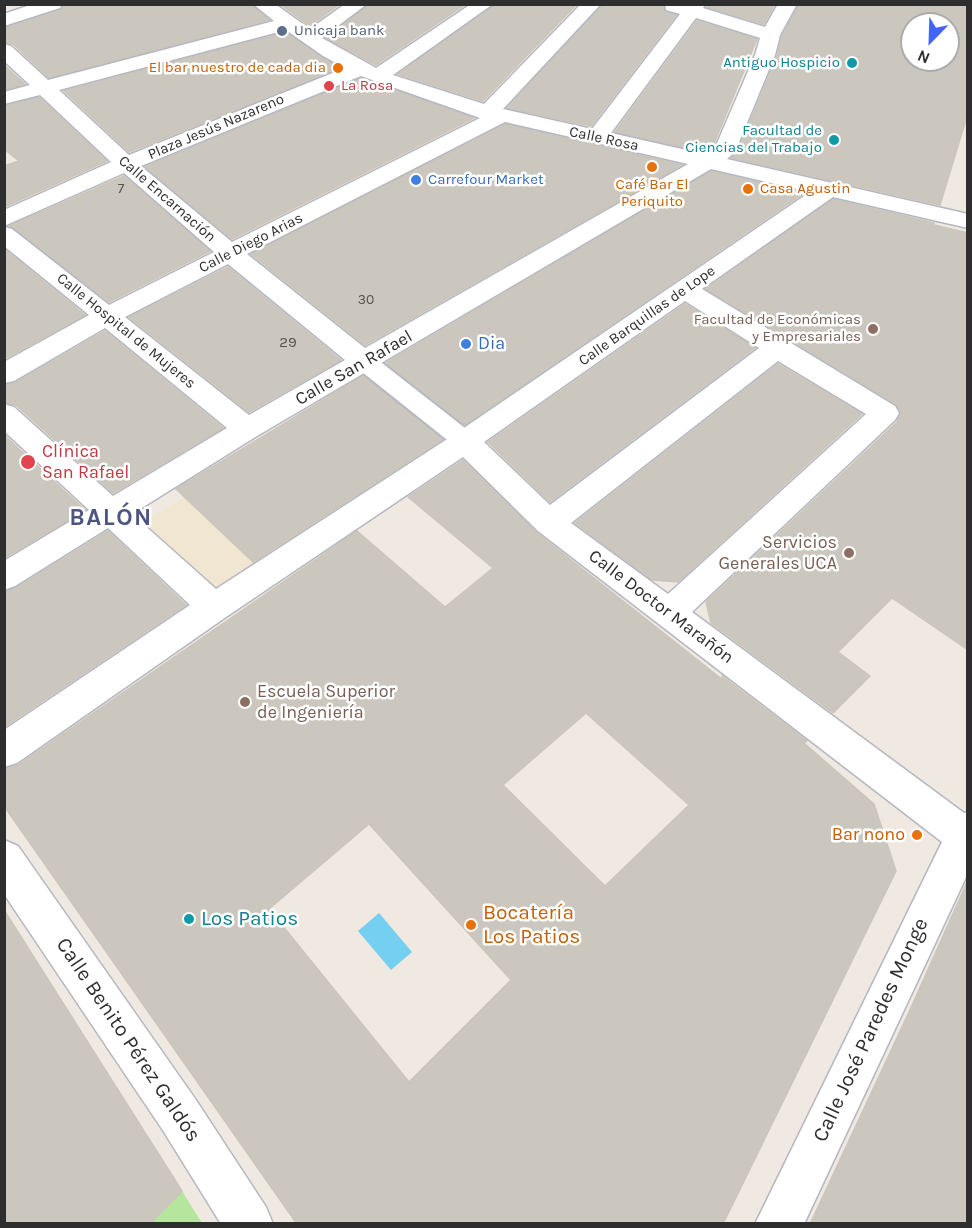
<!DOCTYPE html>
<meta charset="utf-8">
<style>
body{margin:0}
#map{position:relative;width:972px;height:1228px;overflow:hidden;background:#efe9e1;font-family:Karla,sans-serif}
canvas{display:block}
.frame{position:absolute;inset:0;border:6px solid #2e2e2e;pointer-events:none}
.north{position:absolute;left:900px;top:12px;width:60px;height:60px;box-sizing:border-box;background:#fff;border:2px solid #ababab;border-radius:50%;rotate:203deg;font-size:16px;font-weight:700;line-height:24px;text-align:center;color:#2e2e2e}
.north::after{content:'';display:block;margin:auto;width:21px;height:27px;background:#4264fb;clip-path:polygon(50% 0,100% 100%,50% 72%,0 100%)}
</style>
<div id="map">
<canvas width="972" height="1228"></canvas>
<div class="frame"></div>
<div class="north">N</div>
</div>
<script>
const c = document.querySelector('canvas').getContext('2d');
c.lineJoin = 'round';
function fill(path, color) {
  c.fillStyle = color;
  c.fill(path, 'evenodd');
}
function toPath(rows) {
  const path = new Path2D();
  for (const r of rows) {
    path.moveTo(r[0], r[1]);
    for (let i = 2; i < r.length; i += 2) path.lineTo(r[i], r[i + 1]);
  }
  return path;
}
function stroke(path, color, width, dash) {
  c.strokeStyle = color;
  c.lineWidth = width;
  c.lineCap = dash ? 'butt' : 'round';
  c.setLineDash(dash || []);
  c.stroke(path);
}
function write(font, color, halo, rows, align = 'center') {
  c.font = font + ' Karla,sans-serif';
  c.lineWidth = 5;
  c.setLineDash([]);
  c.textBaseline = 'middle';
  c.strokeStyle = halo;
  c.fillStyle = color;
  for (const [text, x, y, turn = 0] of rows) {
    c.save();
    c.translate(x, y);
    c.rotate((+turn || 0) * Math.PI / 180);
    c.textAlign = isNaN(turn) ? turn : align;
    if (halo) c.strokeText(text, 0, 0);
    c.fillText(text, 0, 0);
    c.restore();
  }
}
const education = toPath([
 [374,380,451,439,219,593,144,522]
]);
const green = toPath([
 [182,1191,202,1223,150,1224]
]);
const water = toPath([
 [379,913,412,952,391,970,358,931]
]);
const building = toPath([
 [64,4,251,4,269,20,49,78,13,44,4,42,4,28,61,10,64,4],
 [280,4,340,4,310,26,280,4],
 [369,4,466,4,376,65,326,38,369,4],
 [495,4,577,4,483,101,398,74,495,4],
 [603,4,663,4,665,12,676,15,591,126,507,108,603,4],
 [708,4,775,4,764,24,707,7,708,4],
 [799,4,968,4,968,113,940,205,732,158,737,153,777,56,782,36,799,4],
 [912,24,948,24,948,60,912,60,912,24],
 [697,21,757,39,713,146,704,152,615,132,697,21],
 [286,32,340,68,129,152,64,91,286,32],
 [4,65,25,84,4,90,4,65],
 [361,78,474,118,232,239,145,167,361,78],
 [39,97,107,161,4,207,4,166,19,161,4,149,4,106,39,97],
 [505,124,682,165,365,345,251,254,505,124],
 [711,171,804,193,465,425,386,363,711,171],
 [124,176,210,251,109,302,9,226,124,176],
 [833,199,934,223,934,225,968,233,968,650,892,598,838,652,870,676,833,713,711,623,706,602,897,422,901,412,896,404,706,289,833,199],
 [4,249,85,315,4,359,4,249],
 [228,267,341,360,249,412,129,317,228,267],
 [685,304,755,348,550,502,488,442,685,304],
 [105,331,223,428,113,493,16,405,4,402,4,385,15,383,105,331],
 [778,364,862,414,678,582,652,580,575,523,778,364],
 [363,376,443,439,253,562,176,489,363,376],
 [4,435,85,510,4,558,4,435],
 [463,460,537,533,723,680,722,676,807,741,804,743,874,804,896,871,723,1224,297,1224,4,806,4,769,18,765,357,531,445,607,493,568,408,497,463,460],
 [586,713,689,805,605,886,503,785,586,713],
 [369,824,511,980,409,1082,269,909,369,824],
 [108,531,186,605,4,727,4,592,16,588,108,531],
 [968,880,968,1224,810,1224,909,1012,968,880],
 [4,910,182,1191,150,1224,4,1224,4,910]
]);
const pedestrian = toPath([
 [365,354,373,356,474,435,477,441,474,447,465,450,456,447,357,368,353,362,357,356,365,354]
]);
const minor = toPath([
 [33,4,62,4,60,8,4,26,4,14,33,4],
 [253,4,275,4,310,29,345,4,367,4,322,38,376,68,471,4,493,4,393,75,484,104,581,4,601,4,503,109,592,129,680,14,666,10,665,4,706,4,703,8,765,27,778,4,797,4,780,35,775,55,735,152,727,159,968,214,968,228,833,197,702,289,895,406,899,413,895,420,692,612,964,813,968,812,968,873,804,1224,755,1224,942,842,538,531,463,457,226,617,17,763,4,767,4,730,190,605,108,528,15,586,4,590,4,561,89,510,4,431,4,404,14,407,113,496,227,428,105,328,14,381,4,383,4,362,89,315,4,246,4,227,12,229,109,305,214,252,124,173,4,226,4,210,111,162,40,95,4,104,4,92,30,85,4,61,4,44,11,46,48,80,274,21,253,4],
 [696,18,760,38,755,55,715,148,704,154,611,133,696,18],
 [286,30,323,56,345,68,129,155,59,90,286,30],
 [361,76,480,118,232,242,141,166,361,76],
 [505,122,688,164,365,348,247,254,505,122],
 [711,169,810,192,455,434,216,589,132,514,257,436,711,169],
 [228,264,345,360,249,415,125,317,228,264],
 [685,301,759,348,550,505,484,442,685,301],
 [778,361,866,414,668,594,571,523,778,361],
 [4,840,18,846,196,1100,266,1207,273,1224,221,1224,164,1132,4,894,4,840]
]);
const markers = [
 [282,31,6,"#5c6f8a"],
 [852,63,6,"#0f9aa8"],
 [338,68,6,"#e8710a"],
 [329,86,6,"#e0444e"],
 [834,140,6,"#0f9aa8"],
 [652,167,6,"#e8710a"],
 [416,180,6,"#3f7fe0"],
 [748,189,6,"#e8710a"],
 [873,329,6,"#8d6e63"],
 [466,344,6,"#3f7fe0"],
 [28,462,8,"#e0444e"],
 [849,553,6,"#8d6e63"],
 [245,702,6,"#8d6e63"],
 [917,835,6,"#e8710a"],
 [189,919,6,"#0f9aa8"],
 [471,925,6,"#e8710a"]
];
const farNumbernames = [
 ["7",121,189],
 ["30",366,300]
];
const farServicenames = [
 ["Unicaja bank",294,31]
];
const farCulturenames = [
 ["Antiguo Hospicio",840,63],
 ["Facultad de",822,131],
 ["Ciencias del Trabajo",822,148]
];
const farFoodnames = [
 ["El bar nuestro de cada dia",326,68],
 ["Café Bar El",652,185,"center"],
 ["Periquito",652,202,"center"],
 ["Casa Agustin",760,189,"left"]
];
const farHealthnames = [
 ["La Rosa",341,86]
];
const farStreetnames = [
 ["Plaza Jesús Nazareno",216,127,-23],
 ["Calle Rosa",604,139,12],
 ["Calle Encarnación",167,199,41],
 ["Calle Diego Arias",251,243,-27],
 ["Calle Barquillas de Lope",647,316,-35],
 ["Calle Hospital de Mujeres",126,331,39]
];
const farShopnames = [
 ["Carrefour Market",428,180]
];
const farEducationnames = [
 ["Facultad de Económicas",861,320],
 ["y Empresariales",861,337]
];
const numberNames = [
 ["29",288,343]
];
const shopNames = [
 ["Dia",478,344]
];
const streetNames = [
 ["Calle San Rafael",354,368,-30],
 ["Calle Doctor Marañón",661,607,37]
];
const healthNames = [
 ["Clínica",42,452],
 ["San Rafael",42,473]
];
const educationNames = [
 ["Servicios",837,543],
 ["Generales UCA",837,564],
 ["Escuela Superior",257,692,"left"],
 ["de Ingeniería",257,713,"left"]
];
const foodNames = [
 ["Bar nono",905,835]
];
const nearFoodnames = [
 ["Bocatería",483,913],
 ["Los Patios",483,937]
];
const nearCulturenames = [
 ["Los Patios",201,919]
];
const nearStreetnames = [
 ["Calle José Paredes Monge",871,1030,-65],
 ["Calle Benito Pérez Galdós",128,1040,56]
];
const districtNames = [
 ["BALÓN",111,518]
];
fill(education, '#f0e6d1');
fill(green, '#b6e59e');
fill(water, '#75cff0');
fill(building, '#cbc7bf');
stroke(building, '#cbc5ba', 1.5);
stroke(pedestrian, '#b4b7c1', 4);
stroke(minor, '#b4b7c1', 3);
fill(pedestrian, '#fff');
fill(minor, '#fff');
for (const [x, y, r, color] of markers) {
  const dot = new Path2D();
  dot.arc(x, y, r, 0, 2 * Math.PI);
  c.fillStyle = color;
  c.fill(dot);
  stroke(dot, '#fff', 2);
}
write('14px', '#555452', null, farNumbernames);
write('15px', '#4e5e75', '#fff', farServicenames, 'left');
write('15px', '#0d838f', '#fff', farCulturenames, 'right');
write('15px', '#c56008', '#fff', farFoodnames, 'right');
write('15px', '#be3a42', '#fff', farHealthnames, 'left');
write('15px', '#2e2e2e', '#fff', farStreetnames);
write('15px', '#366cbe', '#fff', farShopnames, 'left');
write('15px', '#785e54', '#fff', farEducationnames, 'right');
write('15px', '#555452', null, numberNames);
write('18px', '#366cbe', '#fff', shopNames, 'left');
write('18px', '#2e2e2e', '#fff', streetNames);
write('18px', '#be3a42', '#fff', healthNames, 'left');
write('18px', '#785e54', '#fff', educationNames, 'right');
write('18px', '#c56008', '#fff', foodNames, 'right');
write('21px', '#c56008', '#fff', nearFoodnames, 'left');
write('21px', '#0d838f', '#fff', nearCulturenames, 'left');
write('21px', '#2e2e2e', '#fff', nearStreetnames);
c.letterSpacing = '1.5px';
write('bold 24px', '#4d5680', '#fff', districtNames);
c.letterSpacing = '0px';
</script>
